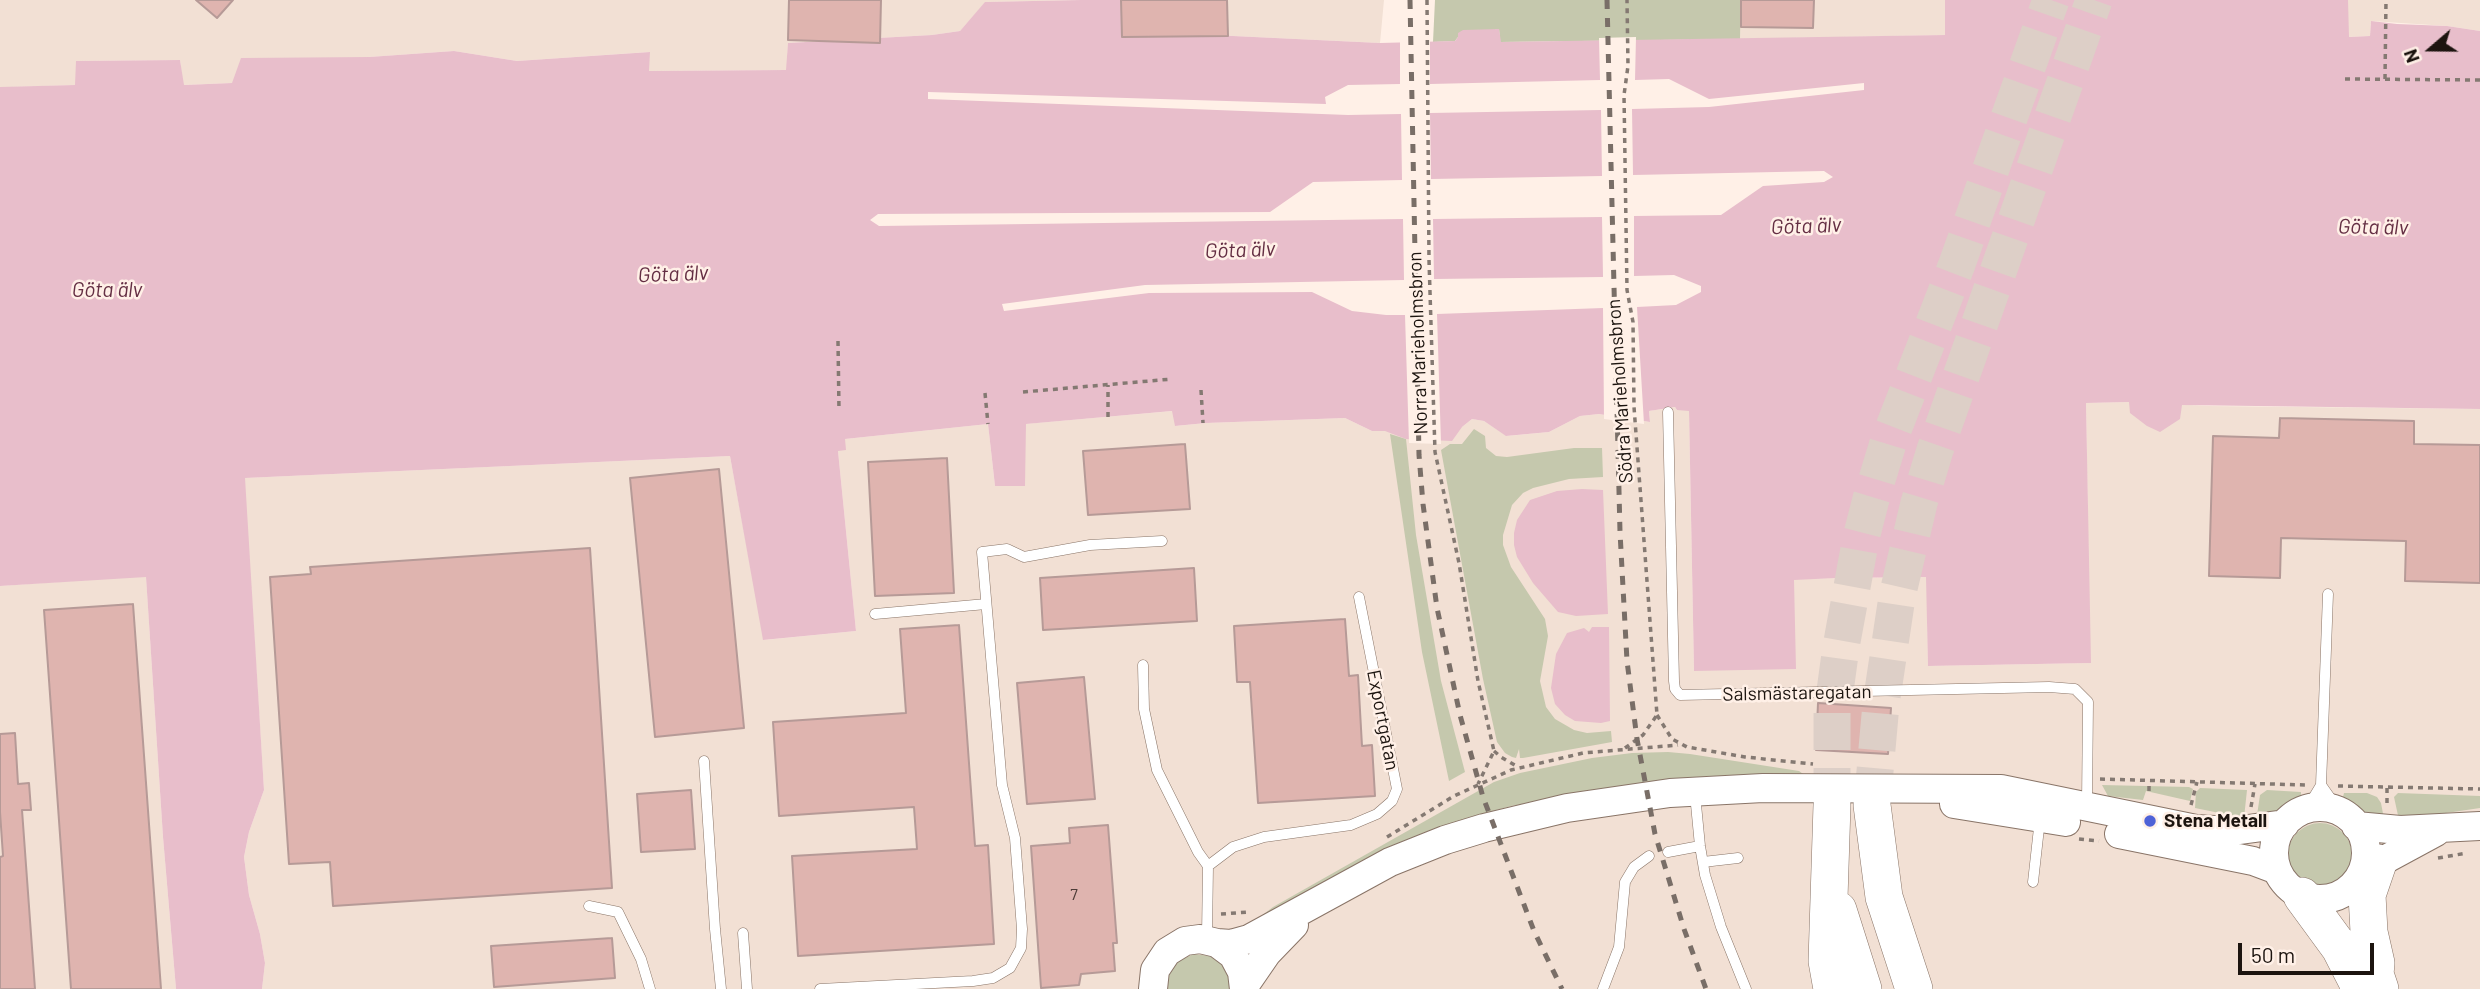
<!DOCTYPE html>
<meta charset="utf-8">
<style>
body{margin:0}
#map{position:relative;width:2480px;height:989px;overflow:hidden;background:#fff0e7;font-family:Barlow,sans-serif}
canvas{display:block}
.north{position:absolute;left:2396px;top:14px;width:70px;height:70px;-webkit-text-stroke:5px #fff0e7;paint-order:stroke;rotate:250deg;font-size:19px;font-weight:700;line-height:28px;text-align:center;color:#1c140f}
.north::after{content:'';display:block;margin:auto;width:24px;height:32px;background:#1c140f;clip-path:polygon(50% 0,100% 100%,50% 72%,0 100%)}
.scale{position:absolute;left:2238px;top:943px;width:136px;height:32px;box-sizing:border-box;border:4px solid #1c140f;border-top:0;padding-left:9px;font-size:21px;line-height:24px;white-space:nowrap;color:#1c140f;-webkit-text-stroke:5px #fff0e7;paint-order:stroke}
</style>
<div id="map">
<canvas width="2480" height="989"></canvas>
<div class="north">N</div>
<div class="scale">50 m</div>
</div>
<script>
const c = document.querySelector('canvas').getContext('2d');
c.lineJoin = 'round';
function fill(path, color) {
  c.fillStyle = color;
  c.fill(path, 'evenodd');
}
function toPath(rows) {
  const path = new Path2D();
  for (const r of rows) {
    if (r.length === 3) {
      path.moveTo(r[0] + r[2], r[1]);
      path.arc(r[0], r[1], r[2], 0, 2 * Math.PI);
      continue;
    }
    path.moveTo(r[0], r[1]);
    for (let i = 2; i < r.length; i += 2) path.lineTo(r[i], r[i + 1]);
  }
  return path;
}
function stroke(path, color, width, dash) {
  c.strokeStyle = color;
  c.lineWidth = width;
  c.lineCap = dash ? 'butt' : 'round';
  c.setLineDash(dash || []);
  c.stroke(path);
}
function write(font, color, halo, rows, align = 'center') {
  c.font = font + ' Barlow,sans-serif';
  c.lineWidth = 5;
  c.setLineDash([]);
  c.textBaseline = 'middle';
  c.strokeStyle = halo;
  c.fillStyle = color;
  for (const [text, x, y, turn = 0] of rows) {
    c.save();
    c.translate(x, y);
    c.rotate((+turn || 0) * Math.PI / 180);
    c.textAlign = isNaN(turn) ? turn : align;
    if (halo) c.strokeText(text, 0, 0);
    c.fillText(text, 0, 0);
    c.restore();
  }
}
const built = toPath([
 [0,0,1081,0,986,2,960,31,932,35,788,43,787,70,649,71,649,52,517,61,454,51,369,57,232,83,183,85,180,60,76,61,76,85,12,87,0,87],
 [1128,0,1384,0,1380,43,1128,31],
 [1741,0,1945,0,1945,35,1740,39],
 [2348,0,2480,0,2480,31,2447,26,2371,21,2370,36,2348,37],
 [2129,402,2209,406,2480,409,2480,989,262,989,265,963,260,934,249,895,244,857,249,832,264,790,244,478,730,456,764,640,856,631,838,451,845,439,988,424,995,486,1025,486,1025,424,1173,411,1176,426,1206,423,1345,418,1372,431,1385,431,1462,427,1472,419,1484,421,1507,436,1549,432,1580,416,1599,414,1650,422,1649,411,1675,407,1677,410,1689,410,1694,671,1794,579,1836,578,1927,577,1928,666,2090,663,2086,403],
 [146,576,163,837,176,989,0,989,0,586]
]);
const green = toPath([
 [1435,0,1741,0,1740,39,1500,42,1499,29,1458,37,1455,41,1433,42],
 [1474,429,1485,436,1486,448,1496,456,1507,457,1574,448,1602,448,1603,477,1569,479,1533,488,1523,493,1512,505,1503,535,1503,545,1511,567,1545,619,1548,636,1540,681,1546,707,1555,719,1574,730,1587,733,1611,731,1612,742,1523,758,1520,758,1519,749,1516,758,1512,757,1505,753,1497,742,1483,679,1441,450,1450,444,1462,444],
 [1390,434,1406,439,1416,535,1441,681,1465,772,1449,781,1422,652],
 [1668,752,1690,754,1799,771,1806,776,1579,794,1511,806,1467,818,1415,838,1260,917,1273,907,1494,782,1520,773,1592,758,1632,753],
 [2102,785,2189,787,2193,789,2190,801,2146,791,2143,800,2108,796],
 [2200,788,2247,790,2244,818,2195,808,2196,792],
 [2267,790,2301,792,2301,797,2288,809,2273,818,2256,822,2260,795],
 [2344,793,2367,793,2377,797,2381,803,2384,819,2360,814,2352,809,2343,797],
 [2398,793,2480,796,2480,808,2399,820,2394,797],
 [2320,855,32],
 [1194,954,1210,956,1221,964,1228,975,1230,989,1165,989,1167,975,1176,962]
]);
const water = toPath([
 [1081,0,1128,0,1128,31,1380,43,1455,41,1458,37,1458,33,1463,30,1499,29,1501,42,1945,35,1945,0,2348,0,2349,37,2370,36,2371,21,2397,24,2447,26,2480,31,2480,409,2182,405,2180,419,2160,432,2147,426,2130,413,2129,402,2086,403,2091,663,1928,666,1926,577,1836,578,1794,580,1796,669,1694,671,1689,411,1677,410,1675,407,1649,411,1650,422,1599,414,1580,416,1549,432,1506,436,1484,421,1472,419,1462,427,1452,441,1406,439,1385,431,1372,431,1345,418,1206,423,1175,426,1172,411,1026,424,1025,486,995,486,988,424,845,439,846,450,838,451,856,631,763,640,730,456,245,478,264,790,249,832,244,857,249,895,260,934,265,963,262,989,176,989,163,837,146,577,0,586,0,87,75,85,76,61,180,60,184,85,232,83,241,58,369,57,454,51,517,61,650,52,649,71,786,70,788,43,932,35,960,31,985,2],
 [1582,489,1603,490,1608,614,1576,616,1558,612,1533,583,1517,557,1514,545,1514,533,1517,520,1530,500,1557,491],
 [1592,627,1609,627,1610,721,1601,723,1575,721,1565,715,1555,704,1551,688,1556,654,1567,633,1584,628,1589,632]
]);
const pier = toPath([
 [1636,37,1635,80,1669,79,1709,99,1864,83,1864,90,1709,107,1632,109,1633,175,1824,171,1833,177,1824,182,1763,186,1721,215,1634,216,1634,276,1674,275,1701,286,1701,292,1676,305,1637,307,1644,424,1604,419,1603,308,1437,314,1441,444,1409,443,1405,315,1386,315,1352,311,1312,292,1149,293,1004,311,1002,304,1145,285,1404,280,1403,219,879,226,870,220,878,214,1270,212,1313,182,1402,180,1401,114,1348,115,928,99,928,92,1326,104,1325,97,1348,85,1400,84,1400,39,1430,38,1430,84,1600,80,1599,38],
 [1601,110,1602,176,1431,179,1430,113],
 [1602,217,1603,277,1434,279,1433,219]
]);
const building = toPath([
 [196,0,233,0,217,18,196,0],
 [789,0,881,0,880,43,788,40,789,0],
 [1121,0,1227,0,1228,36,1122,37,1121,0],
 [1741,0,1814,0,1813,28,1741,27,1741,0],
 [2280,418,2414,421,2414,444,2480,445,2480,583,2405,581,2406,541,2281,538,2280,578,2209,576,2213,436,2279,438,2280,418],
 [1185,444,1190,509,1088,515,1083,451,1185,444],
 [947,458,954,593,875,596,868,462,947,458],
 [719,469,744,728,655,737,630,478,719,469],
 [590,548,612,888,333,906,330,862,289,864,270,577,311,574,310,567,590,548],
 [1194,568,1197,621,1043,630,1040,578,1194,568],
 [133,604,161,989,71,989,44,610,133,604],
 [1345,619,1349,676,1358,675,1362,746,1372,745,1375,796,1258,803,1250,682,1237,682,1234,626,1345,619],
 [959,625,975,846,988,845,994,944,798,956,792,856,917,849,914,807,779,816,773,722,906,713,900,629,959,625],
 [1084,677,1095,799,1027,804,1017,683,1084,677],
 [1818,703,1891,708,1888,754,1816,750,1818,703],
 [15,733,18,784,29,783,31,810,22,810,35,989,0,989,0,857,3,856,0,812,0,734,15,733],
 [691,790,695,849,641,852,637,794,691,790],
 [1108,825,1117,943,1113,943,1115,971,1081,974,1079,985,1041,988,1031,846,1070,843,1069,828,1108,825],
 [612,938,615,978,494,987,491,946,612,938]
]);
const highwayTunnel = toPath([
 [1832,805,1832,713,1841,647,1861,538,1871,499,1889,440,1957,264,2051,0],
 [1872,805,1881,704,1897,597,1919,503,1935,450,2094,0]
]);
const path = toPath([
 [1427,0,1429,260,1435,452,1459,563,1478,681,1494,751,1478,784],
 [2345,79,2480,80],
 [2385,79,2386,0],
 [838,341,839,410],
 [1201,390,1203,423],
 [1023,392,1172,379],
 [985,393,988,424],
 [1108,417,1108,385],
 [1657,715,1672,739,1687,747,1745,757,1813,764],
 [1625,748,1643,735,1657,715,1634,407,1633,322,1627,290,1624,95,1628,66,1627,0],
 [1494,751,1501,757,1518,767],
 [2100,779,2306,785],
 [2338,786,2480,789],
 [2387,788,2387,808],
 [2149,791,2149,781],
 [2191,805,2197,782],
 [2251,807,2255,784],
 [1387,837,1454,796,1511,770,1583,753,1678,745],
 [2079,839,2099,841],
 [2438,858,2467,853],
 [1221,914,1248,912]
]);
const lane = toPath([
 [1668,412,1674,681,1675,689,1680,695,2049,687,2075,689,2088,702,2087,803],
 [875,614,986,604],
 [1143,665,1144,709,1157,770,1198,852,1208,866,1207,936],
 [704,761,715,929,721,989],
 [2321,785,2340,812],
 [1695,794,1700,846,1705,875,1721,927,1746,989],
 [2306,810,2321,785,2328,594],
 [1668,852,1700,846],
 [1703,862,1738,858],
 [1208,866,1233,847,1264,837,1351,825,1377,814,1392,801,1397,789,1359,597],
 [2033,882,2040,819],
 [589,906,618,912,641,959,650,989],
 [743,933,747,989],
 [820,989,973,981,993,978,1010,968,1021,948,1022,929,1015,838,1002,785,982,552,1007,549,1024,557,1090,545,1162,541],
 [1603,989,1619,947,1625,882,1634,867,1649,856]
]);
const secondary = toPath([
 [1954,804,2066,822],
 [2320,853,46],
 [2356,826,2400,830,2480,826],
 [2119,834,2253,861,2277,870],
 [2362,872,2436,832],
 [1217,943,1231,944,1249,939,1390,862,1445,840,1484,828,1567,808,1670,793,1763,788,2001,789,2196,829,2233,831,2285,824],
 [1245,985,1267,953,1294,925],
 [1153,989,1155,970,1167,952,1185,941,1200,939,1217,943,1233,955,1242,972,1244,989]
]);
const highway = toPath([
 [1832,805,1827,961,1832,989],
 [1872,805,1884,897,1914,989],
 [2378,863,2367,895,2369,932,2376,963,2375,974,2380,989],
 [2302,896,2340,948,2361,989],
 [1838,910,1863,989]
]);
const rail = toPath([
 [1410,0,1419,455,1423,504,1437,608,1460,715,1483,797,1534,931,1562,989],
 [1607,0,1620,532,1627,661,1637,739,1655,834,1684,929,1706,989]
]);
const markers = [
 [2150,821,7,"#4e62d7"]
];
const numberNames = [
 ["7",1074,895]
];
const streetNames = [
 ["Norra Marieholmsbron",1418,343,-92],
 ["Södra Marieholmsbron",1620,391,-94],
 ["Salsmästaregatan",1797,693,-1],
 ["Exportgatan",1383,720,79]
];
const poiNames = [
 ["Stena Metall",2164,821]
];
const waterNames = [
 ["Göta älv",1806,226,-2],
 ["Göta älv",2373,227,1],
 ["Göta älv",1240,250,-2],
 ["Göta älv",673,274,-2],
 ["Göta älv",107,290]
];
fill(built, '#f2e0d4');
fill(green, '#c5c8ad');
fill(water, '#e8becb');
fill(pier, '#fff0e7');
fill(building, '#dfb4af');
stroke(building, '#b69a97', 2);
stroke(highwayTunnel, '#ddcfc7', 37, [37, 18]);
stroke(lane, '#897467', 11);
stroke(secondary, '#897467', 30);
stroke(highway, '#897467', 38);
stroke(path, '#847972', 3.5, [5, 5]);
stroke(lane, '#fff', 10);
stroke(secondary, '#fff', 28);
stroke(highway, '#fff', 37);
stroke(rail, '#796e67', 5, [9, 9]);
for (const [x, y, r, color] of markers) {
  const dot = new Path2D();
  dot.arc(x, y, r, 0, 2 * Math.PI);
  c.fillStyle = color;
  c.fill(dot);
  stroke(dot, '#fff0e7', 2.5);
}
write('16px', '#4d3c37', null, numberNames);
write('19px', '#1c140f', '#fff0e7', streetNames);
write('bold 19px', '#1c140f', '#fff0e7', poiNames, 'left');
write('italic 21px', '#642e43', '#fff0e7', waterNames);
</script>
